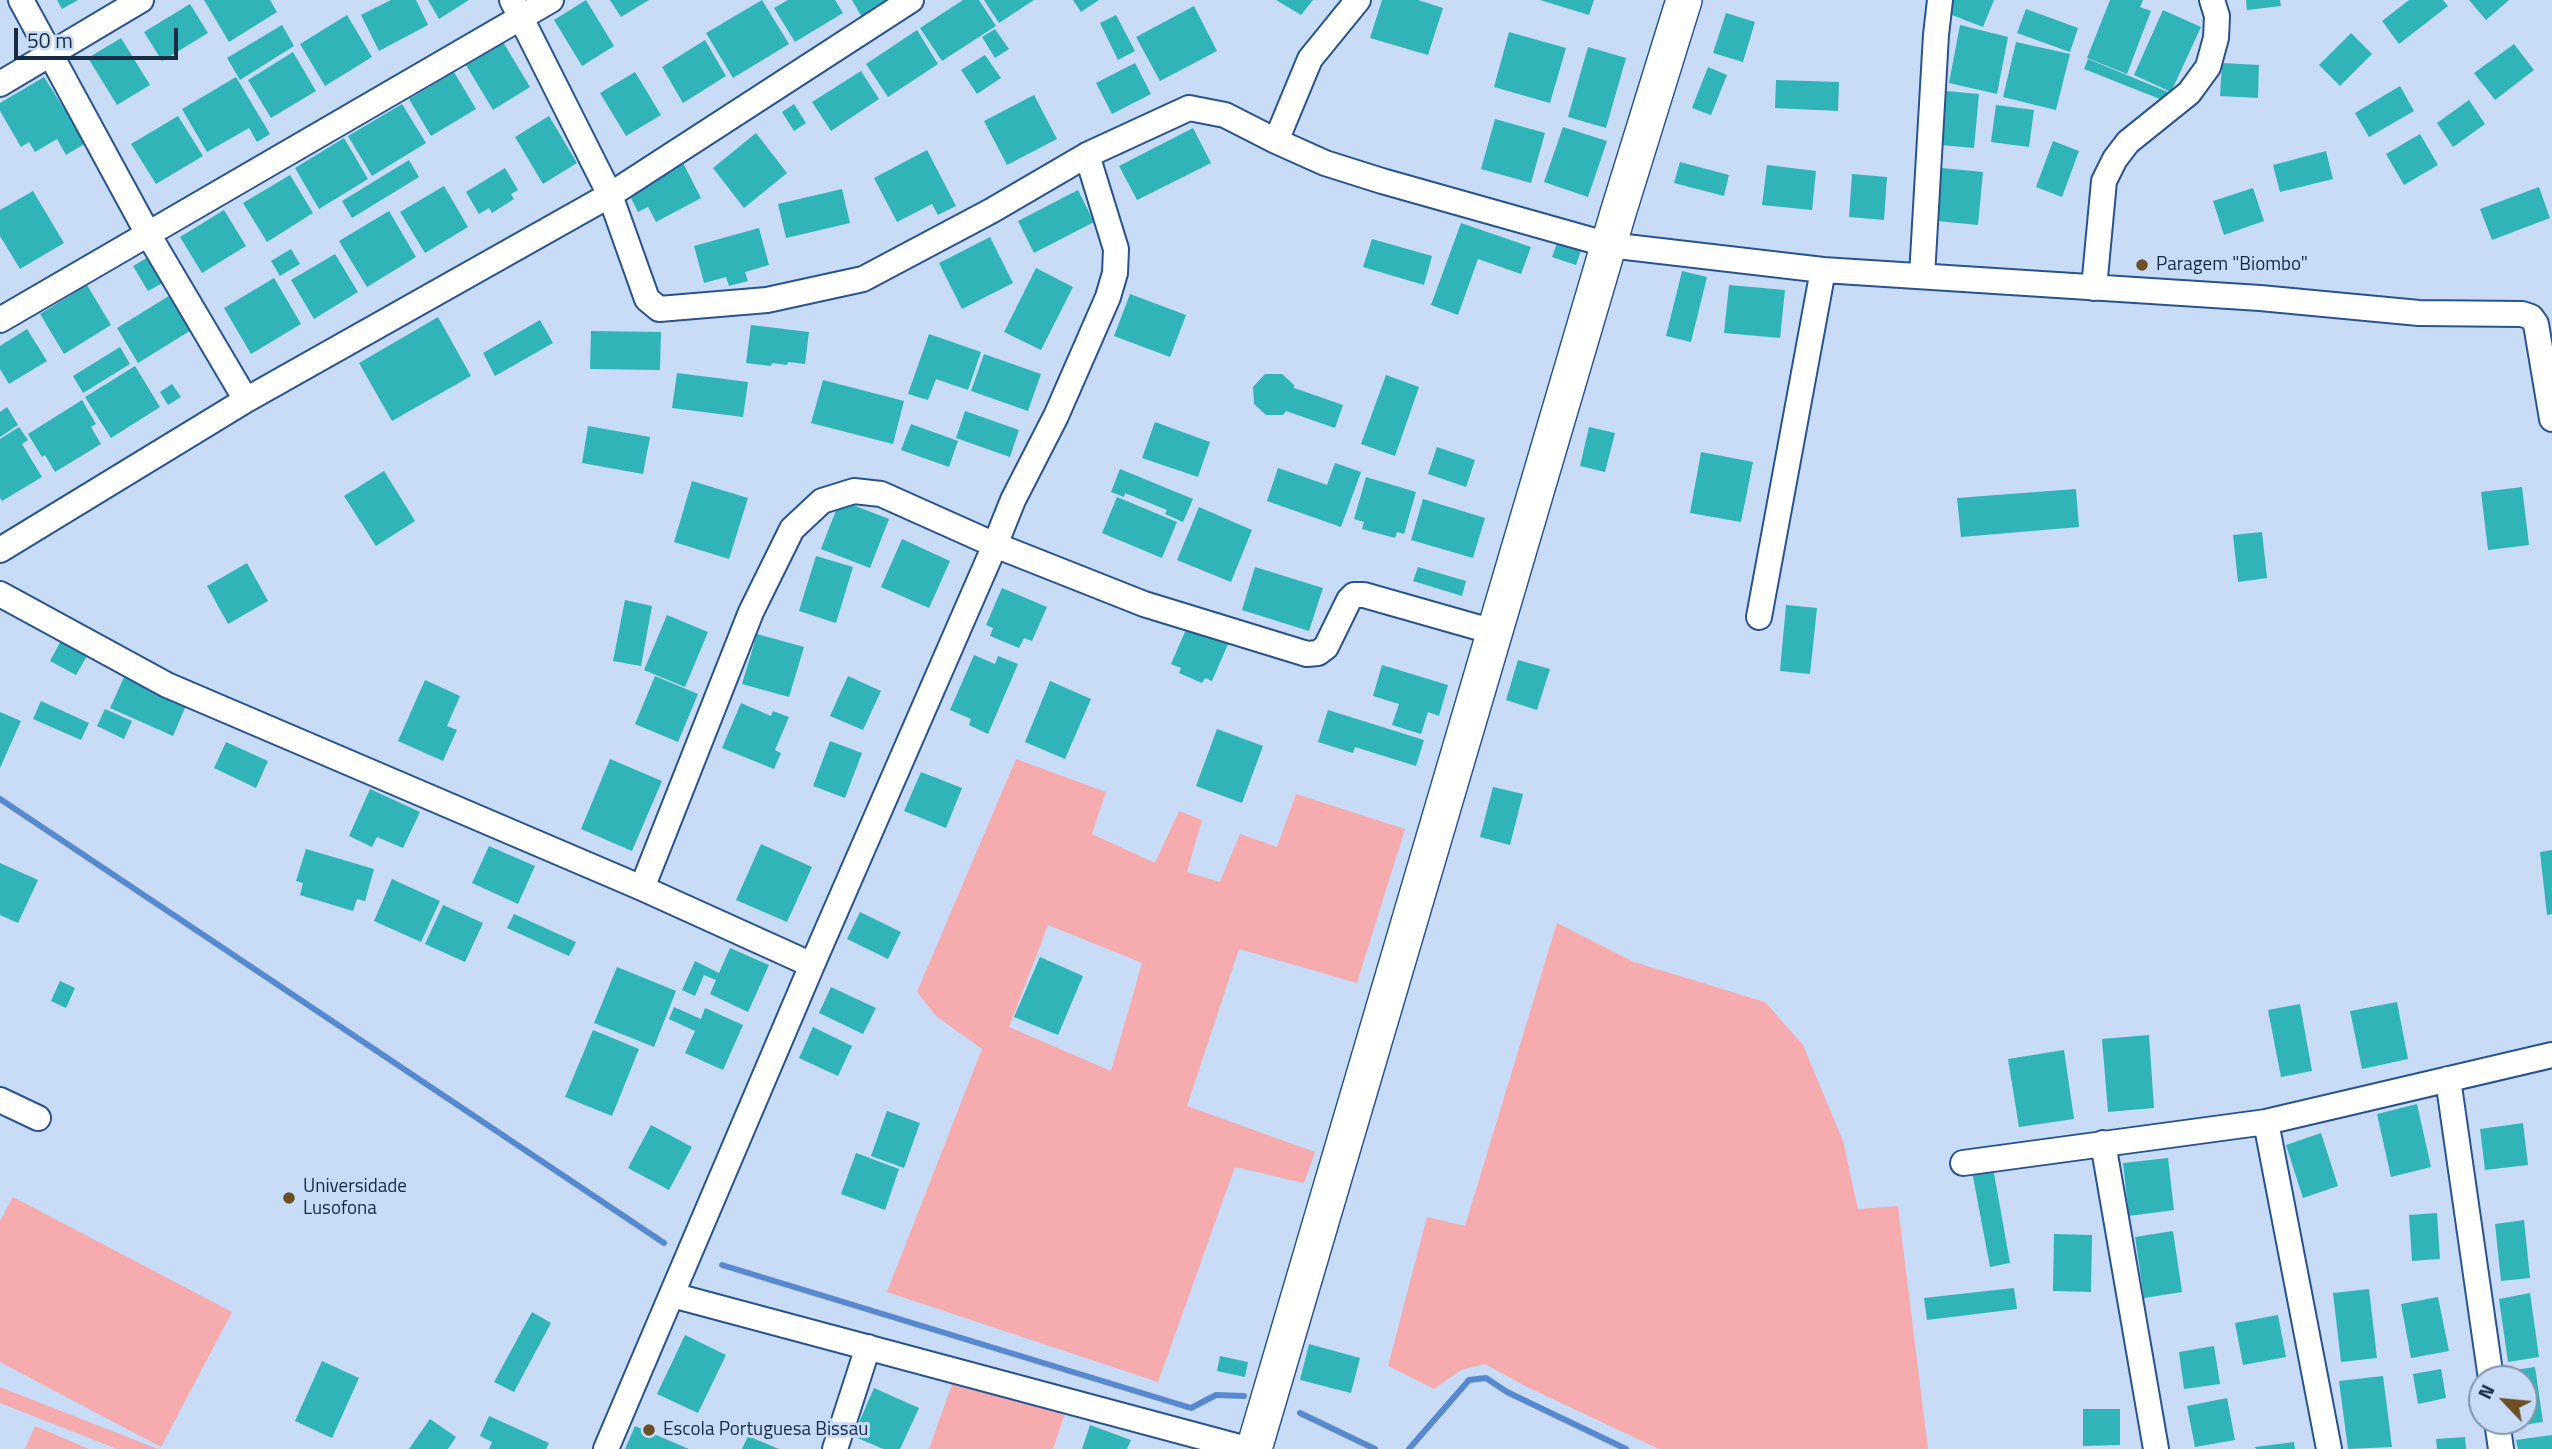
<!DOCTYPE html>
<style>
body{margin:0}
#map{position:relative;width:2552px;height:1449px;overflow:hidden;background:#c8dcf7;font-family:"Titillium Web",sans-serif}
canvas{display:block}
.north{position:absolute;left:2468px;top:1365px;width:70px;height:70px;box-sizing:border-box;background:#c8dcf7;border:2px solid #8295b0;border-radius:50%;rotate:296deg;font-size:19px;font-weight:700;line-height:28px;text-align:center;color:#182b45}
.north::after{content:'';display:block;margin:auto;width:24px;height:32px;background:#6c5023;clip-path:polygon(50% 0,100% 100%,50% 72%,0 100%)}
.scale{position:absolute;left:14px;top:28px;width:164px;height:32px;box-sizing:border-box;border:4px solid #182b45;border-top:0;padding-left:9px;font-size:21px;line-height:24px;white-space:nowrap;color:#182b45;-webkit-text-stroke:5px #c8dcf7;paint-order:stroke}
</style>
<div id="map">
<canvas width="2552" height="1449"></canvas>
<div class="north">N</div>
<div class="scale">50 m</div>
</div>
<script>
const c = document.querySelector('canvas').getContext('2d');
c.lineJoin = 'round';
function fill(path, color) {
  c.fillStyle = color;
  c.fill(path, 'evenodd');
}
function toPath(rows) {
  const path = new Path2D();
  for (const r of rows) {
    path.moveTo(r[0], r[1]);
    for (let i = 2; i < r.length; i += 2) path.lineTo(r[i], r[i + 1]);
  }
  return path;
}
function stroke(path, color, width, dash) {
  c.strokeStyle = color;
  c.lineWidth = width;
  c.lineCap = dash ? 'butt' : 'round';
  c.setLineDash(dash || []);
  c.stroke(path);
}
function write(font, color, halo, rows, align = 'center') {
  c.font = font + ' "Titillium Web",sans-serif';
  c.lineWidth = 6;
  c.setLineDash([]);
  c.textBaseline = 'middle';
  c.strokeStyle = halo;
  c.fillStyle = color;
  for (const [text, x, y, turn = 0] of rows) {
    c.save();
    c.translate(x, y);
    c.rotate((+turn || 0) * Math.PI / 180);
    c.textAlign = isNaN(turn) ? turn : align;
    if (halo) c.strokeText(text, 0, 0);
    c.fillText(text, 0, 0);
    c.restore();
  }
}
const green = toPath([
 [1016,759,1106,792,1092,834,1155,863,1179,811,1202,820,1187,872,1220,882,1240,834,1277,847,1296,794,1405,829,1357,983,1239,949,1187,1106,1315,1152,1304,1183,1235,1167,1158,1382,887,1292,982,1049,936,1016,917,992],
 [1048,925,1142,963,1111,1071,1009,1027],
 [1557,923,1634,962,1765,1002,1803,1045,1843,1141,1858,1209,1898,1206,1928,1449,1659,1449,1525,1386,1485,1364,1461,1370,1434,1389,1388,1366,1427,1217,1465,1226],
 [13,1197,232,1312,161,1447,0,1362,0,1221],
 [956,1373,1068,1404,1053,1449,929,1449],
 [0,1387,158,1449,117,1449,0,1403],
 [35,1426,89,1449,25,1449]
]);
const stream = toPath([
 [0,799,664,1243],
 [722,1265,1191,1408,1216,1395,1244,1396],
 [1300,1413,1375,1449],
 [1409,1449,1469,1380,1486,1378,1507,1392,1626,1449]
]);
const building = toPath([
 [57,0,78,0,62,9],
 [204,0,270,0,277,12,229,42],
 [391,0,416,0,428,25,379,51,361,15],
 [428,0,469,0,439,19],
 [586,0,614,46,582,66,554,20],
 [610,0,649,0,621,17],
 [762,0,789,44,733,78,706,33],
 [788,0,835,0,843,13,795,42,774,8],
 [852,0,885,0,887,4,863,19],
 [963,0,979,0,996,26,942,61,920,28],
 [984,0,1034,0,999,23],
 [1073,0,1099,0,1081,12],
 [1276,0,1313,0,1301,15],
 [1382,0,1418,0,1443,8,1428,55,1370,38],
 [1540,0,1594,0,1589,15],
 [1949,0,1994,0,1983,27,1944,12],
 [2110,0,2143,0,2140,7,2151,11,2127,74,2087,58],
 [2246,0,2280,0,2281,6,2247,10],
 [2409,0,2443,0,2448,6,2399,44,2382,21],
 [2469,0,2509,0,2486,20],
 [190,4,208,33,162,61,144,32],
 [1194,6,1217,51,1160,81,1136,37],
 [2026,9,2078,28,2070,52,2017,33],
 [2163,10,2201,27,2171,92,2134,75],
 [1726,13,1755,22,1743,62,1713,53],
 [347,15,372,57,325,86,300,44],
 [1116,15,1135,51,1118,60,1100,23],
 [282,25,294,46,240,80,227,58],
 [1960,25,2008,37,1997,94,1949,83],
 [995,29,1009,49,995,58,982,37],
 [917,30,938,64,888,97,866,64],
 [1509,32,1566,48,1550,103,1494,87],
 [2351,33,2372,54,2340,86,2319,65],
 [121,38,150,85,117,105,88,58],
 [705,40,726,76,683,103,662,67],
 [503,42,530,87,493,110,466,65],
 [2016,42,2070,54,2056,110,2003,97],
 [2514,44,2534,70,2495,100,2474,73],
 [1588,47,1626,58,1606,128,1568,117],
 [293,52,316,91,271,118,248,80],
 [985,55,1001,78,977,94,961,70],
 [2088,59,2168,92,2165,101,2084,69],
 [1135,63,1151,94,1112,114,1096,83],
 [2222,63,2259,65,2258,98,2220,96],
 [1708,67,1727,75,1711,115,1692,108],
 [861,71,879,99,831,131,812,102],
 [454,72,476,109,431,136,409,99],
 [635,72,661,115,626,136,600,93],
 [44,77,86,143,66,155,57,139,35,152,29,142,21,147,0,111,0,103],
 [236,77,270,134,257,142,249,128,207,152,182,109],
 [1776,80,1839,82,1838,111,1775,108],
 [2400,86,2414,111,2369,137,2355,113],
 [1946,91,1979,94,1974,148,1941,145],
 [1034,95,1057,139,1007,165,984,121],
 [2469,100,2485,124,2453,147,2437,123],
 [402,104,426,143,372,176,348,136],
 [794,104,806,123,794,131,782,112],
 [1996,105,2034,110,2029,147,1991,142],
 [178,116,203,156,156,184,131,144],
 [549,116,577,163,543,184,515,137],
 [1495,119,1545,133,1531,183,1481,169],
 [1563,127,1607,141,1588,197,1544,182],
 [1193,128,1211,163,1137,200,1119,166],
 [756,133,787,173,744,208,713,168],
 [2420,134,2438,165,2404,185,2386,154],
 [344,138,368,179,319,209,295,168],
 [2053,141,2079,151,2062,197,2036,187],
 [927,150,956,206,938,215,932,204,897,222,874,178],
 [2326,151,2333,179,2280,192,2273,165],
 [409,160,419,177,352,218,342,201],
 [1680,162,1729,175,1724,196,1674,183],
 [683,163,701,198,656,222,648,207,638,212,628,192],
 [1767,165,1816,171,1812,210,1762,205],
 [505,168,518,190,511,194,514,199,492,213,489,208,479,214,466,192],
 [1942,168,1983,172,1978,225,1937,221],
 [1852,174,1887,177,1884,220,1849,217],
 [290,175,313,213,267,242,243,203],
 [444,186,468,227,425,253,400,212],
 [2539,187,2550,218,2492,240,2480,209],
 [2253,188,2264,221,2224,235,2213,201],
 [842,189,850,223,786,238,778,204],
 [1078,190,1094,222,1034,253,1018,221],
 [33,191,64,243,20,269,0,236,0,210],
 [224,210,246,246,202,273,180,237],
 [389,211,416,257,367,287,339,241],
 [1461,223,1531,247,1521,274,1478,259,1458,315,1431,305],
 [759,228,769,265,745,272,748,281,729,286,726,277,704,283,694,246],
 [990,237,1013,283,962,309,939,263],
 [1559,237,1583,245,1576,265,1552,257],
 [1372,239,1432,256,1424,285,1363,267],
 [291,249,300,264,280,276,271,261],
 [335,254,358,292,314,319,291,280],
 [150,256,166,281,148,291,133,266],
 [1036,268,1073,287,1041,350,1004,332],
 [1682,271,1707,277,1691,342,1666,336],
 [274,278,301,324,251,354,224,308],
 [87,285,111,325,64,354,40,314],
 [1729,285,1785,290,1780,338,1724,333],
 [172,294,193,329,138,363,117,328],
 [1130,294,1186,315,1170,357,1114,336],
 [438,317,471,376,392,421,359,363],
 [540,320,553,343,495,376,483,353],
 [751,325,809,332,805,364,788,362,787,365,772,363,771,366,746,363],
 [27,329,47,361,9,384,0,369,0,346],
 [591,331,661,332,660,370,590,369],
 [929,334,981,352,968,390,936,379,928,400,908,394],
 [120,347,130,364,83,393,73,376],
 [984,354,1041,374,1028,411,971,391],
 [135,366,160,407,111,438,85,397],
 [677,373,748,382,743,417,672,408],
 [1265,374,1282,374,1294,385,1294,388,1343,405,1335,428,1286,411,1283,415,1266,415,1254,404,1253,387],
 [1386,375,1419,387,1395,456,1361,444],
 [823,380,904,401,893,444,811,423],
 [172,384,181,397,168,405,160,392],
 [82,400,96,424,91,427,101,444,55,472,45,455,42,457,28,434],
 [7,407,18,425,0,437,0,412],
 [965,411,1019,430,1010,457,956,438],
 [1155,422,1210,442,1198,477,1142,458],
 [911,424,958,441,949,467,901,450],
 [588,426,650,437,643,474,582,463],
 [19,427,28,440,22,444,42,477,2,501,0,498,0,439],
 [1589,427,1615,433,1605,472,1580,466],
 [1437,447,1475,460,1466,487,1428,474],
 [1701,452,1753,462,1741,522,1690,513],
 [1335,463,1361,472,1341,527,1267,501,1278,468,1327,485],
 [1120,469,1193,499,1183,522,1165,514,1167,510,1125,493,1124,497,1111,492],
 [384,471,415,521,376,546,344,496],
 [1366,477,1416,492,1404,534,1397,532,1395,538,1362,529,1364,522,1354,519],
 [692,481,748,498,729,559,674,542],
 [2522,487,2529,545,2488,550,2481,492],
 [2076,489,2079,527,1961,537,1957,498],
 [1117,497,1177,522,1162,558,1102,533],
 [1423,499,1485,518,1473,558,1411,540],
 [840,500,889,519,870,568,821,549],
 [1199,507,1252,530,1231,582,1177,560],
 [2262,532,2267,578,2238,582,2233,535],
 [902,539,950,561,929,608,881,587],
 [816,556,853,567,836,623,799,611],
 [247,563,268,601,228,624,207,586],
 [1255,567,1323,588,1309,631,1242,610],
 [1418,567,1466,581,1462,596,1413,581],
 [1002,588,1047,607,1032,641,1024,638,1019,648,990,636,993,628,986,625],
 [625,600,652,606,641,666,613,661],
 [1786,605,1817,608,1810,674,1780,671],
 [667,615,708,632,685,687,644,670],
 [1188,625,1229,642,1212,681,1205,678,1202,683,1179,673,1181,668,1171,664],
 [757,634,804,647,789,697,742,684],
 [64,635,91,649,76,675,50,661],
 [974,655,995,664,998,656,1018,664,988,734,969,725,971,719,950,710],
 [1518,660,1550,669,1537,710,1506,700],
 [1382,665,1448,685,1439,716,1428,712,1421,734,1392,725,1399,704,1373,696],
 [125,675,187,703,173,736,110,708],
 [655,676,698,694,678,742,635,724],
 [848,676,881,691,863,730,830,716],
 [425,680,460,696,447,726,457,730,443,761,398,741],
 [1050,681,1091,699,1065,759,1025,742],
 [41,701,89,723,81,740,33,719],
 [741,703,771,716,773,711,789,717,775,750,781,753,774,769,722,748],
 [105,709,132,721,124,739,97,726],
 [1328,710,1424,740,1416,766,1355,747,1353,753,1318,742],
 [0,712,21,721,0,768],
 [1217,729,1263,746,1242,803,1196,786],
 [830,741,862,753,845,798,813,786],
 [226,742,268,761,256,788,214,768],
 [610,759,662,781,632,851,581,829],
 [921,772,962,788,946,828,904,811],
 [1493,787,1523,794,1510,845,1480,837],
 [370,789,420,812,403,848,377,837,372,847,349,836],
 [761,844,812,867,787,922,736,900],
 [489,846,535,866,518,904,472,883],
 [306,849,374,869,365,901,357,899,353,911,300,895,303,883,296,881],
 [2552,850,2552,914,2547,915,2540,852],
 [0,863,38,880,18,923,0,915],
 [392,879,440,901,421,942,374,921],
 [443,905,483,923,465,962,425,944],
 [860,912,901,932,888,959,847,939],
 [514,914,576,942,569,956,507,928],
 [730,948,769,965,748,1012,710,994,716,980,704,975,695,996,682,990,695,961,719,973],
 [1040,957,1083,976,1058,1035,1014,1017],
 [617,967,676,991,654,1047,594,1023],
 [60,981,75,988,66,1008,51,1001],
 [831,987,876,1008,863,1034,819,1013],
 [2397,1002,2408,1059,2362,1069,2350,1011],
 [2300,1004,2312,1071,2281,1077,2268,1010],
 [674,1007,701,1019,705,1008,743,1025,723,1070,685,1053,695,1031,669,1019],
 [813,1027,852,1046,838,1076,799,1058],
 [593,1030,639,1049,612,1116,565,1097],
 [2149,1035,2154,1108,2108,1112,2102,1039],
 [2064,1050,2074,1119,2019,1127,2008,1059],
 [2417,1104,2431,1167,2391,1177,2377,1114],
 [887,1111,920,1123,904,1168,871,1156],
 [2523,1123,2528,1165,2485,1170,2480,1129],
 [651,1125,692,1147,669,1190,628,1168],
 [2321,1133,2338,1186,2303,1198,2286,1145],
 [856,1153,899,1169,885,1210,841,1194],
 [2168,1158,2174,1210,2129,1216,2123,1163],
 [1992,1162,2010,1263,1990,1267,1971,1166],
 [2437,1213,2440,1259,2412,1261,2409,1215],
 [2524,1220,2530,1278,2501,1281,2495,1224],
 [2173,1231,2182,1292,2144,1298,2135,1237],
 [2054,1234,2092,1235,2091,1292,2053,1291],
 [2014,1288,2017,1309,1927,1320,1924,1298],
 [2369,1289,2377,1358,2341,1362,2333,1293],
 [2530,1293,2539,1357,2508,1362,2499,1299],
 [2438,1297,2449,1351,2411,1358,2401,1304],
 [532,1312,551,1323,514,1392,494,1382],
 [2278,1315,2286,1357,2243,1365,2235,1323],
 [685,1335,726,1355,698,1413,657,1394],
 [1309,1344,1360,1358,1351,1393,1300,1380],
 [2214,1346,2220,1384,2184,1389,2179,1352],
 [1220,1356,1248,1362,1245,1377,1217,1371],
 [322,1361,359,1378,332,1438,295,1421],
 [2535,1367,2543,1422,2510,1427,2509,1421,2524,1421,2524,1379,2503,1379,2502,1372],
 [2441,1369,2446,1398,2418,1404,2413,1374],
 [2383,1376,2392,1447,2348,1449,2339,1381],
 [874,1388,919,1408,900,1449,883,1449,853,1436],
 [2227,1398,2235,1440,2195,1447,2187,1406],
 [2083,1409,2120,1409,2120,1445,2083,1446],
 [489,1416,549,1443,546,1449,489,1449,492,1442,480,1436],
 [430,1419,456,1437,448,1449,409,1449],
 [1090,1425,1131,1440,1127,1449,1082,1449],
 [635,1426,689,1449,625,1449],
 [2552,1435,2552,1449,2518,1449,2516,1440],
 [748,1436,779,1449,742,1449],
 [2465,1437,2466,1449,2437,1449,2436,1439],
 [2294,1442,2295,1449,2256,1449,2255,1447]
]);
const minor = toPath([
 [21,0,148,234,246,400],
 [512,0,610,195,647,299,659,309,767,300,863,279,991,211,1087,155,1189,108,1225,115,1276,141,1325,163,1382,181,1609,245,1823,270,2260,298,2419,313,2522,314,2531,317,2536,324,2552,419],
 [0,84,141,0],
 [1276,141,1310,59,1358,0],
 [1922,276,1936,35,1940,0],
 [2094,288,2104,181,2115,159,2128,142,2189,93,2208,67,2216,38,2217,16,2212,0],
 [0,320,551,0],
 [0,550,246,400,610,195,911,0],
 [0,594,167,685,642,888,812,965],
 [1759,617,1823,270],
 [642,888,751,612,792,529,822,501,854,491,881,494,995,545,1144,604,1307,654,1318,653,1326,647,1349,600,1354,595,1364,595,1494,632],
 [2448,1079,2491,1379],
 [0,1100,38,1118],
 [2266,1122,2329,1449],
 [2103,1143,2156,1449],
 [1963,1163,2266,1122,2552,1055],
 [672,1295,1247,1449],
 [2497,1421,2501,1449],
 [606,1449,812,965,995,545,1013,500,1056,416,1108,297,1115,273,1116,249,1087,155],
 [835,1449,868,1347]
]);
const secondary = toPath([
 [1254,1449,1618,213,1684,0]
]);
const markers = [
 [2142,265,7,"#6c5023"],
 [289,1198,7,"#6c5023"],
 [649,1430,7,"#6c5023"]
];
const poiNames = [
 ["Paragem \"Biombo\"",2156,265],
 ["Universidade",303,1187],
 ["Lusofona",303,1209],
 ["Escola Portuguesa Bissau",663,1430]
];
fill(green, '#f6abae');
stroke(stream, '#5889ce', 6);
fill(building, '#31b4b7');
stroke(minor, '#28538e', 28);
stroke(secondary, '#28538e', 38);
stroke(minor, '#fff', 24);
stroke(secondary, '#fff', 35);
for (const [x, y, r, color] of markers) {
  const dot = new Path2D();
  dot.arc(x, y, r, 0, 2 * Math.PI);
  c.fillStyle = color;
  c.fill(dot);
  stroke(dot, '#c8dcf7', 2.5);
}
write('19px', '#182b45', '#c8dcf7', poiNames, 'left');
</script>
